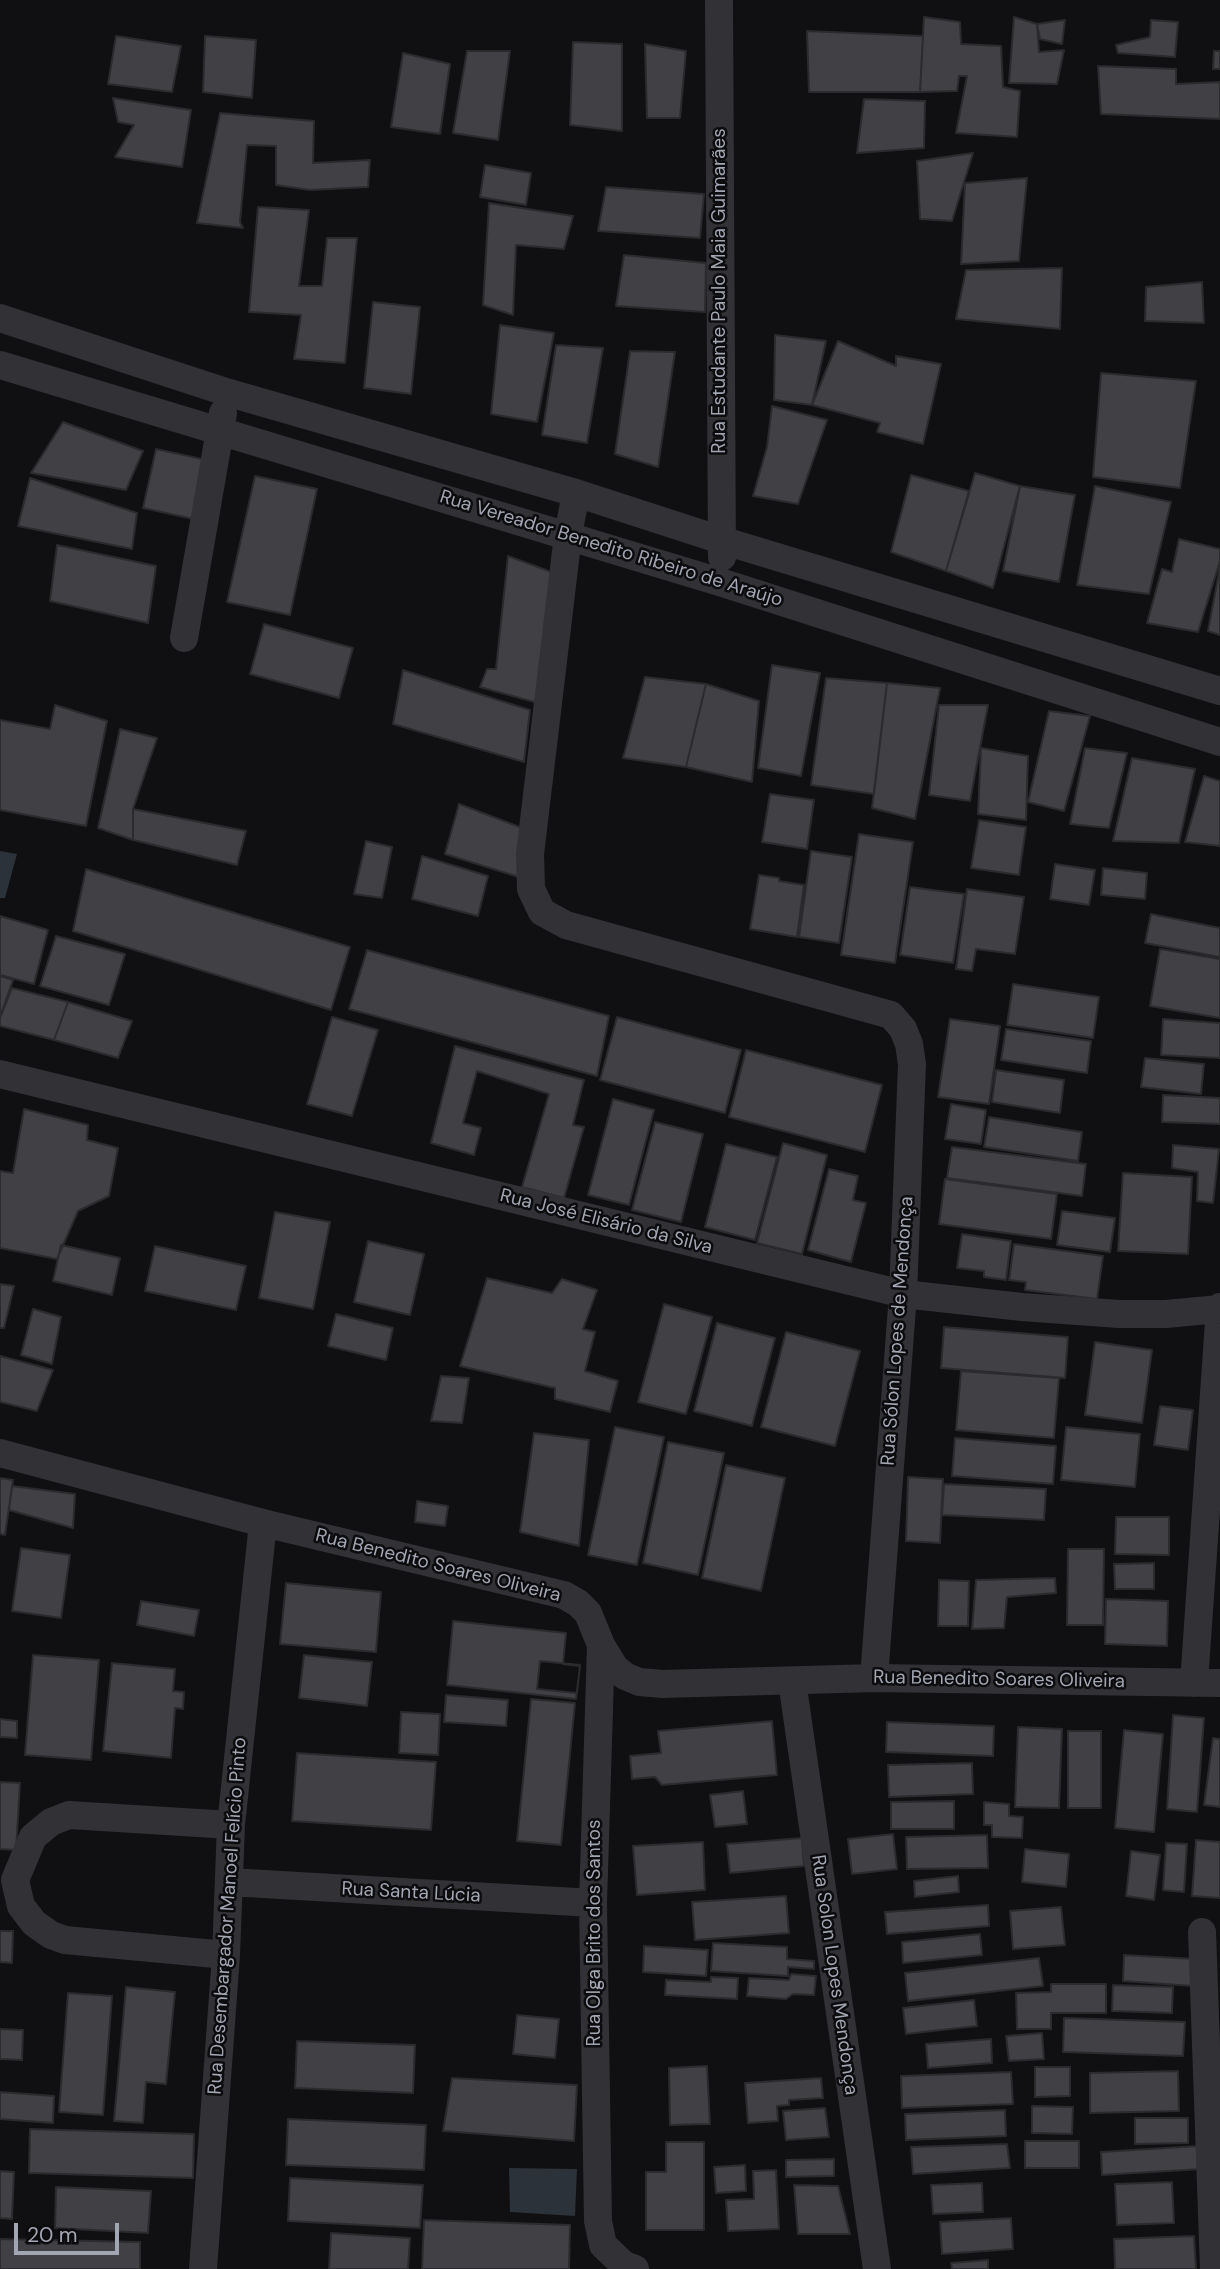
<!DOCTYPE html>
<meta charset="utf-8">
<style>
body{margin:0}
#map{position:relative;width:1220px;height:2269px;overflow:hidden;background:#101012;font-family:"DM Sans",sans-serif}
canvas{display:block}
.scale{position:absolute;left:14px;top:2223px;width:105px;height:32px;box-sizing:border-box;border:4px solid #a2a6b2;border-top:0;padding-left:9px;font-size:21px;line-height:24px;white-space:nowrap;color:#a2a6b2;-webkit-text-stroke:5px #0c0b0d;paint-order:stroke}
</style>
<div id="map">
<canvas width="1220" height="2269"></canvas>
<div class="scale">20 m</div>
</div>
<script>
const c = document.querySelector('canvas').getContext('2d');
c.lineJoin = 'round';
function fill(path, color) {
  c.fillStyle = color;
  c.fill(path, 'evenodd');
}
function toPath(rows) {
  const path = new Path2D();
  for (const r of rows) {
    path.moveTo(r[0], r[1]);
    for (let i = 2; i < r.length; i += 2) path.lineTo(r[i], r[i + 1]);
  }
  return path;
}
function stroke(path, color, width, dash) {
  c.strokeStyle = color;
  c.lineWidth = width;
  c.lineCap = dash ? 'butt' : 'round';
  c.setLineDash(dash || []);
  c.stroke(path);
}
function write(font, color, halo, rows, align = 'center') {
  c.font = font + ' "DM Sans",sans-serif';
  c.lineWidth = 5;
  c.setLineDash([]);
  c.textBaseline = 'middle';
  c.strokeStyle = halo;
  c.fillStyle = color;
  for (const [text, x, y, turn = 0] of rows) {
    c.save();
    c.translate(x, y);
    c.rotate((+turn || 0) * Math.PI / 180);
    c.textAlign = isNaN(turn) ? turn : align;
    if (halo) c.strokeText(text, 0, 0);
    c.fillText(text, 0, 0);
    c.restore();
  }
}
const water = toPath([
 [0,851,17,854,5,898,0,898],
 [509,2168,577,2169,575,2216,510,2212]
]);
const building = toPath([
 [924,17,960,22,961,44,1001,46,1003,87,1020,91,1017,137,956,133,967,76,959,76,957,91,920,92,924,17],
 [1014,17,1037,24,1039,52,1064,50,1057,84,1009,83,1014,17],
 [1065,20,1062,44,1040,39,1037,24,1065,20],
 [1151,20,1178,22,1175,57,1118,53,1116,45,1150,37,1151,20],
 [807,31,923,36,920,92,809,92,807,31],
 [116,36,181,46,172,92,108,84,116,36],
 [205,36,256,40,252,98,203,92,205,36],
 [573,42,622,44,622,131,570,125,573,42],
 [645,44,686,51,680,118,647,118,645,44],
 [467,51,510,51,498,140,453,133,467,51],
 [1214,51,1220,51,1220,69,1213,69,1214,51],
 [403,53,450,64,440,134,391,127,403,53],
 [1098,66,1176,69,1176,84,1220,82,1220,119,1101,114,1098,66],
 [113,98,191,110,182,167,115,157,134,125,118,122,113,98],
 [864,99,925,101,924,148,857,153,864,99],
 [220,113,314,121,313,163,370,160,368,187,310,190,276,185,276,146,247,145,240,222,243,228,197,223,220,113],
 [973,153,952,221,920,219,917,161,973,153],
 [485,165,531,173,526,205,480,197,485,165],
 [1027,178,1019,261,961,264,965,183,1027,178],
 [606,187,704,194,700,238,598,231,606,187],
 [489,203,573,216,564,249,516,245,513,315,483,305,489,203],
 [258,207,309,210,299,286,322,286,327,238,357,238,345,363,294,359,301,315,249,312,258,207],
 [624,255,706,263,705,312,616,306,624,255],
 [1062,268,1060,329,956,319,966,270,1062,268],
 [1202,282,1204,323,1145,321,1146,287,1202,282],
 [373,302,420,307,411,394,364,388,373,302],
 [500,325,554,333,537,422,491,414,500,325],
 [775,335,826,341,812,405,774,400,775,335],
 [838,341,896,366,896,356,941,364,923,444,877,432,880,423,812,405,838,341],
 [556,345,603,348,587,443,542,435,556,345],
 [630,351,675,352,658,467,615,454,630,351],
 [1101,373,1196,381,1180,488,1093,477,1101,373],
 [772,406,827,420,798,504,753,496,767,447,772,406],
 [63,422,143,451,126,490,31,473,63,422],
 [156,449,211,461,198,520,143,508,156,449],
 [975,473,1020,486,993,588,946,571,975,473],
 [911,475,969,491,946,571,891,552,911,475],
 [255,476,317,489,290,615,227,602,255,476],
 [30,478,137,513,132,549,18,526,30,478],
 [1020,486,1075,495,1059,582,1003,571,1020,486],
 [1095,486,1171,502,1149,594,1077,585,1095,486],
 [1179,539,1220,549,1220,561,1198,632,1147,623,1162,569,1172,572,1179,539],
 [57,545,156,566,148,623,50,601,57,545],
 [508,556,554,573,538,703,480,687,487,669,496,669,508,556],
 [1220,567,1220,635,1208,631,1220,567],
 [264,624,353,648,339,698,250,674,264,624],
 [772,665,820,673,801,776,758,768,772,665],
 [403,670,530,710,524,762,393,724,403,670],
 [645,677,706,684,686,767,623,758,645,677],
 [826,678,887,683,874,794,811,785,826,678],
 [887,683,940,688,915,819,872,808,887,683],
 [706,684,759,701,752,782,686,767,706,684],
 [55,705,107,721,86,826,0,810,0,720,50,729,55,705],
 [939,705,988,705,970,801,929,795,939,705],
 [1049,711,1090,716,1064,811,1028,802,1049,711],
 [120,729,157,738,133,809,133,840,98,828,120,729],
 [981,748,1028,756,1026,820,978,814,981,748],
 [1085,748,1127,753,1109,828,1070,824,1085,748],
 [1132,758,1195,769,1179,843,1113,841,1132,758],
 [1204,776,1220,781,1220,846,1185,842,1204,776],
 [770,794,814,800,807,849,762,842,770,794],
 [459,804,533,832,522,878,445,854,459,804],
 [133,809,246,831,237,865,133,840,133,809],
 [979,820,1026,827,1019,875,971,868,979,820],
 [859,834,913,842,895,963,841,955,859,834],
 [366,841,392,847,382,898,354,894,366,841],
 [811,851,852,857,839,943,799,937,811,851],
 [422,856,488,876,478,916,412,899,422,856],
 [1055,864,1095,870,1089,905,1050,899,1055,864],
 [1103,868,1147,873,1145,899,1101,895,1103,868],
 [86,869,350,947,331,1010,73,931,86,869],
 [759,875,779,878,779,881,804,885,797,937,750,929,759,875],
 [910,887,964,894,953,963,900,955,910,887],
 [967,889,1024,897,1015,954,976,949,972,971,956,969,967,889],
 [1151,914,1220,928,1220,957,1145,943,1151,914],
 [0,916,48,930,34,984,0,975,0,916],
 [56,936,125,954,109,1005,40,986,56,936],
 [1160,949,1220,959,1220,1018,1150,1006,1160,949],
 [367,950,609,1016,597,1076,349,1009,367,950],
 [0,976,13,980,0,1017,0,976],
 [1013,984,1099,997,1093,1038,1007,1025,1013,984],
 [12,988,68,1002,54,1040,0,1026,0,1018,12,988],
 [68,1002,132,1021,118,1058,54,1040,68,1002],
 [332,1017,378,1030,352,1116,307,1104,332,1017],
 [617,1017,741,1050,725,1113,600,1080,617,1017],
 [950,1019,1000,1026,989,1104,938,1097,950,1019],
 [1163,1019,1220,1023,1220,1058,1161,1055,1163,1019],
 [1006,1029,1091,1041,1087,1073,1001,1060,1006,1029],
 [455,1046,584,1080,573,1125,584,1127,564,1198,522,1187,549,1094,477,1071,463,1123,481,1128,474,1155,431,1143,455,1046],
 [746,1050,882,1085,865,1152,729,1117,746,1050],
 [1145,1058,1204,1064,1201,1094,1141,1087,1145,1058],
 [996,1070,1064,1080,1060,1113,992,1102,996,1070],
 [1163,1095,1220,1098,1220,1124,1162,1122,1163,1095],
 [613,1099,654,1110,629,1205,588,1195,613,1099],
 [951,1104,986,1110,981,1144,945,1139,951,1104],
 [24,1109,88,1125,87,1140,118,1148,109,1196,78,1211,57,1259,0,1248,0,1171,13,1173,24,1109],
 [989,1117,1082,1132,1078,1161,984,1147,989,1117],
 [655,1122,703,1134,681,1222,632,1210,655,1122],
 [783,1143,827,1155,802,1254,757,1243,783,1143],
 [726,1144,777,1157,755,1240,705,1227,726,1144],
 [1173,1145,1219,1149,1213,1203,1197,1201,1198,1172,1172,1168,1173,1145],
 [952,1147,1086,1164,1082,1196,947,1178,952,1147],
 [829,1169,858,1176,853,1200,866,1203,851,1262,808,1250,829,1169],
 [1123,1173,1192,1177,1188,1254,1118,1251,1123,1173],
 [945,1179,1057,1194,1051,1239,939,1224,945,1179],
 [1062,1211,1115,1218,1110,1252,1057,1245,1062,1211],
 [275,1212,330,1222,313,1309,259,1298,275,1212],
 [962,1234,1011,1241,1006,1280,984,1277,984,1271,957,1268,962,1234],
 [368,1241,424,1254,410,1315,354,1302,368,1241],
 [1014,1244,1103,1256,1097,1299,1025,1290,1026,1282,1009,1280,1014,1244],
 [61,1245,120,1258,112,1295,53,1281,61,1245],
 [155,1246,246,1266,236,1310,145,1291,155,1246],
 [487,1278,552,1293,562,1279,597,1290,583,1329,595,1332,585,1371,618,1381,610,1412,555,1399,555,1388,460,1366,487,1278],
 [0,1284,14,1286,4,1328,0,1328,0,1284],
 [664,1304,712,1317,686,1414,638,1402,664,1304],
 [33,1309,61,1317,52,1364,21,1355,33,1309],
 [336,1314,393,1328,386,1360,328,1346,336,1314],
 [717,1323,775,1338,752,1426,694,1411,717,1323],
 [944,1327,1068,1337,1065,1378,941,1368,944,1327],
 [786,1332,860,1351,835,1446,761,1427,786,1332],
 [1095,1342,1152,1350,1142,1423,1085,1415,1095,1342],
 [0,1356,53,1370,37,1411,0,1402,0,1356],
 [961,1371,1059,1378,1054,1438,956,1430,961,1371],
 [441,1376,469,1378,462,1423,431,1421,441,1376],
 [1160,1406,1193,1410,1188,1450,1154,1445,1160,1406],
 [615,1427,664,1437,637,1565,588,1555,615,1427],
 [1066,1427,1140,1434,1135,1487,1061,1480,1066,1427],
 [534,1433,589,1440,579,1546,520,1532,534,1433],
 [955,1438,1056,1446,1053,1484,952,1476,955,1438],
 [668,1442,724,1453,698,1575,643,1563,668,1442],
 [726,1465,785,1478,761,1591,702,1578,726,1465],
 [908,1477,943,1479,940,1543,906,1541,908,1477],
 [0,1478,13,1480,5,1535,0,1534,0,1478],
 [944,1484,1046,1489,1044,1520,942,1515,944,1484],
 [12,1486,75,1494,73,1528,9,1510,12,1486],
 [417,1501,448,1506,445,1526,415,1522,417,1501],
 [1116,1517,1169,1517,1169,1555,1115,1554,1116,1517],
 [21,1548,70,1555,61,1618,12,1611,21,1548],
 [1068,1549,1104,1549,1103,1625,1067,1625,1068,1549],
 [1154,1563,1154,1589,1115,1589,1114,1564,1154,1563],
 [1055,1578,1056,1593,1007,1597,1004,1628,972,1629,976,1580,1055,1578],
 [939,1580,969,1581,968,1626,938,1626,939,1580],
 [286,1583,381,1592,376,1652,280,1644,286,1583],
 [1106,1599,1168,1601,1167,1646,1105,1644,1106,1599],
 [141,1601,199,1610,194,1636,137,1625,141,1601],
 [453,1621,566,1633,563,1664,580,1666,576,1699,447,1685,453,1621],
 [33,1655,99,1660,91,1760,25,1755,33,1655],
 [304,1655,372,1662,367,1706,299,1698,304,1655],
 [540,1661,580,1665,577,1693,537,1689,540,1661],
 [112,1663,175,1669,173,1691,184,1692,183,1709,175,1708,171,1758,103,1751,112,1663],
 [446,1695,508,1700,506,1726,444,1722,446,1695],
 [531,1699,575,1703,561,1845,517,1841,531,1699],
 [401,1712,440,1714,438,1755,399,1753,401,1712],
 [1173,1715,1204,1718,1197,1812,1167,1809,1173,1715],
 [0,1719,17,1721,17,1738,0,1737,0,1719],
 [772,1721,777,1775,662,1785,655,1777,632,1779,630,1756,661,1753,658,1731,772,1721],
 [887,1722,994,1726,993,1756,886,1752,887,1722],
 [1018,1727,1062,1729,1059,1808,1015,1807,1018,1727],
 [1124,1730,1163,1734,1154,1832,1115,1828,1124,1730],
 [1068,1731,1101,1731,1101,1808,1068,1808,1068,1731],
 [1213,1738,1220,1739,1220,1807,1204,1805,1213,1738],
 [297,1753,436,1762,431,1830,292,1821,297,1753],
 [972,1763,973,1794,889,1797,888,1765,972,1763],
 [0,1782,20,1783,16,1850,0,1849,0,1782],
 [743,1791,747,1824,715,1827,710,1795,743,1791],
 [954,1801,954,1829,891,1829,891,1802,954,1801],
 [984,1802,1009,1804,1009,1816,1023,1817,1022,1838,992,1837,992,1825,984,1825,984,1802],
 [893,1834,897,1869,852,1874,848,1839,893,1834],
 [987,1835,988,1868,907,1869,906,1837,987,1835],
 [802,1838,804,1866,730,1873,727,1844,802,1838],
 [1196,1840,1220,1842,1220,1898,1192,1896,1196,1840],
 [703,1842,705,1890,637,1895,633,1846,703,1842],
 [1166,1843,1187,1844,1184,1892,1163,1890,1166,1843],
 [1025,1849,1069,1854,1066,1887,1022,1882,1025,1849],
 [1131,1851,1160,1855,1154,1900,1126,1896,1131,1851],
 [958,1876,959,1892,915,1897,914,1881,958,1876],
 [786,1896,789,1933,695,1940,692,1902,786,1896],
 [988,1905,989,1926,887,1934,885,1912,988,1905],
 [1061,1907,1065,1945,1013,1949,1010,1911,1061,1907],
 [0,1931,13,1931,12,1963,0,1962,0,1931],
 [980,1934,982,1955,903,1963,902,1942,980,1934],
 [713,1943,787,1947,787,1959,814,1961,814,1969,788,1967,788,1976,711,1971,713,1943],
 [644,1946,708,1950,706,1976,643,1972,644,1946],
 [1124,1955,1195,1959,1193,1986,1123,1981,1124,1955],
 [1039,1958,1043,1986,908,2001,905,1973,1039,1958],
 [791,1974,816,1976,814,1995,793,1994,786,1999,747,1996,749,1978,789,1980,791,1974],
 [711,1977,738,1978,737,1999,665,1995,666,1980,711,1982,711,1977],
 [1051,1984,1106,1984,1106,2013,1051,2013,1051,2029,1017,2029,1016,1993,1051,1992,1051,1984],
 [1113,1985,1173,1987,1172,2013,1112,2011,1113,1985],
 [126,1987,175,1992,166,2084,146,2082,143,2123,114,2121,126,1987],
 [68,1993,112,1996,103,2115,59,2112,68,1993],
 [974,2000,977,2026,906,2034,903,2008,974,2000],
 [517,2015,559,2019,555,2058,513,2054,517,2015],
 [1064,2018,1185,2022,1183,2056,1063,2052,1064,2018],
 [0,2029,23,2030,22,2060,0,2059,0,2029],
 [1042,2033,1044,2059,1009,2061,1006,2036,1042,2033],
 [991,2039,992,2063,928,2068,926,2044,991,2039],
 [297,2041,415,2045,413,2093,295,2088,297,2041],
 [707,2066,710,2124,670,2125,669,2068,707,2066],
 [1035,2067,1070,2067,1070,2096,1035,2097,1035,2067],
 [1178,2071,1179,2111,1090,2113,1090,2073,1178,2071],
 [1011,2072,1013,2104,902,2108,901,2076,1011,2072],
 [452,2078,577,2085,574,2141,443,2131,452,2078],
 [821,2078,823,2098,789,2100,789,2105,777,2106,778,2121,748,2123,745,2083,821,2078],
 [0,2092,54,2096,53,2123,0,2119,0,2092],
 [1032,2106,1073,2107,1072,2134,1032,2133,1032,2106],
 [825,2108,829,2137,786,2140,783,2111,825,2108],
 [1005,2110,1006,2136,906,2140,905,2114,1005,2110],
 [1135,2118,1188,2118,1188,2143,1135,2144,1135,2118],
 [288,2119,426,2125,424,2170,286,2165,288,2119],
 [30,2129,194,2134,193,2178,29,2173,30,2129],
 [1025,2141,1079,2141,1079,2168,1025,2168,1025,2141],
 [666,2142,704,2142,704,2230,646,2230,646,2172,666,2172,666,2142],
 [1007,2144,1010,2168,913,2174,911,2147,1007,2144],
 [1199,2146,1201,2169,1102,2175,1101,2152,1199,2146],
 [834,2159,834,2176,786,2177,786,2160,834,2159],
 [745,2165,746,2191,716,2193,714,2167,745,2165],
 [776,2170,779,2229,728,2231,726,2200,754,2199,753,2171,776,2170],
 [0,2171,14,2172,12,2219,0,2218,0,2171],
 [290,2178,423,2185,420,2228,288,2221,290,2178],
 [1172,2182,1174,2223,1117,2225,1115,2184,1172,2182],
 [982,2183,983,2212,933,2214,931,2185,982,2183],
 [794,2185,838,2186,850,2234,798,2234,794,2185],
 [56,2187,151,2191,148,2233,55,2228,56,2187],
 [1011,2218,1013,2249,942,2254,940,2222,1011,2218],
 [424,2220,570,2225,569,2269,422,2269,424,2220],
 [331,2233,410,2238,408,2269,329,2269,331,2233],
 [1194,2236,1196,2269,1115,2269,1114,2239,1194,2236],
 [0,2239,140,2242,140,2269,0,2269,0,2239],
 [988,2260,988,2269,952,2269,951,2263,988,2260]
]);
const minor = toPath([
 [719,0,722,557],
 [0,318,226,392,576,493,721,540,1220,691],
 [0,365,723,583,1220,742],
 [576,493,568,535,530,854,531,889,542,912,566,925,891,1015,903,1029,909,1044,912,1064,903,1294,874,1678],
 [184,638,223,413],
 [0,1074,903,1294,1022,1307,1119,1314,1166,1314,1220,1309],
 [0,1453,263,1523,564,1595,578,1603,588,1613,601,1645,615,1668,625,1676,639,1682,663,1684,874,1678,1220,1683],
 [601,1645,593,1903,598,2221,603,2245,624,2265,635,2269],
 [792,1681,877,2269],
 [1194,1683,1220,1307],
 [229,1882,593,1903],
 [1202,1932,1214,2269],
 [226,1955,65,1940,51,1935,34,1923,21,1906,15,1880,33,1837,51,1822,69,1815,231,1825],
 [203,2269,226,1955,231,1825,263,1523]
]);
const streetNames = [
 ["Rua Estudante Paulo Maia Guimarães",720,291,-90],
 ["Rua Vereador Benedito Ribeiro de Araújo",611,549,17],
 ["Rua José Elisário da Silva",606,1222,14],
 ["Rua Sólon Lopes de Mendonça",898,1331,-86],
 ["Rua Benedito Soares Oliveira",438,1566,14],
 ["Rua Benedito Soares Oliveira",999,1680,1],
 ["Rua Santa Lúcia",411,1893,3],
 ["Rua Desembargador Manoel Felício Pinto",228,1916,-86],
 ["Rua Olga Brito dos Santos",595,1933,-90],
 ["Rua Solon Lopes Mendonça",834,1975,82]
];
fill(water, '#2b3239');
fill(building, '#404045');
stroke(building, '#2b2b2e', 2);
stroke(minor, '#323236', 28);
write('19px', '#a2a6b2', '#0c0b0d', streetNames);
</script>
